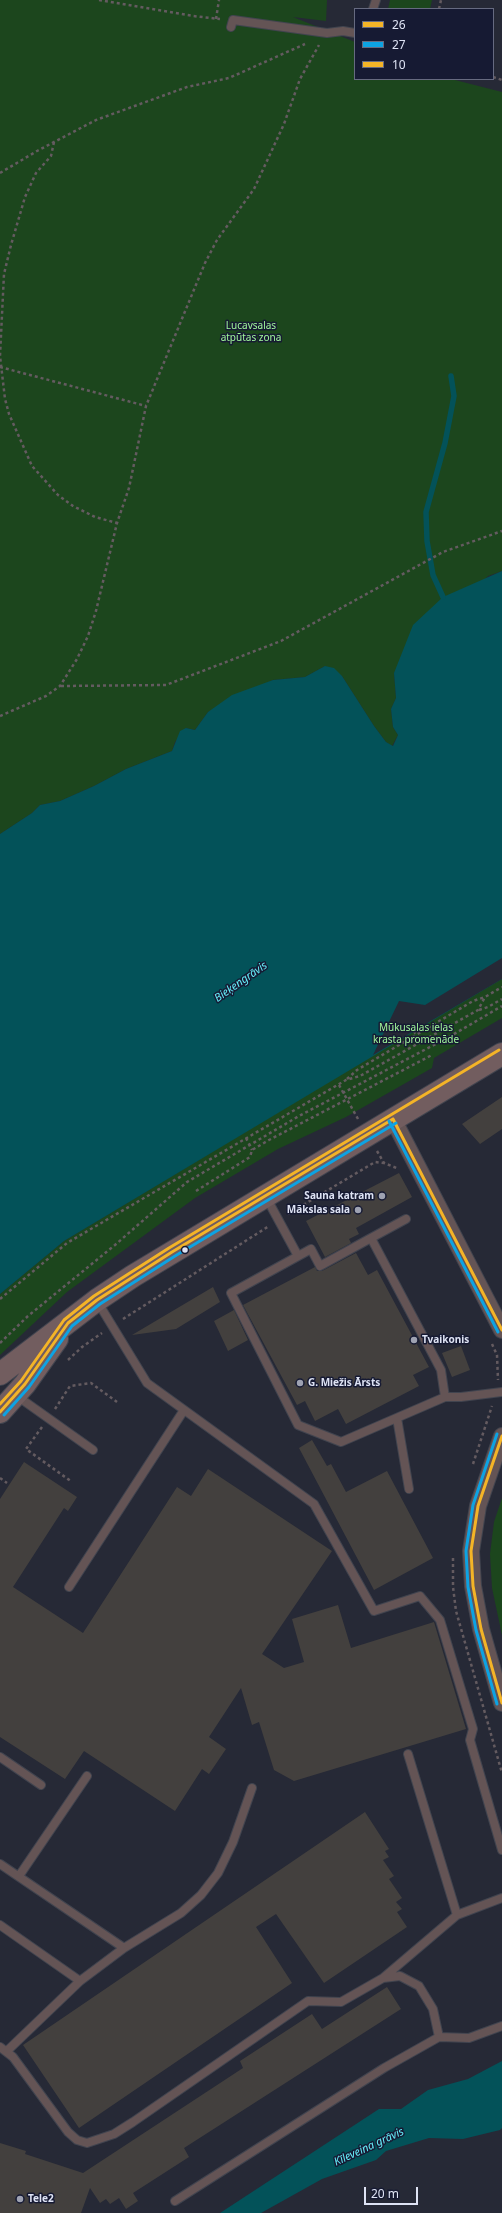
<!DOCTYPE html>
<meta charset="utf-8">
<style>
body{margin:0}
#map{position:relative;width:502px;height:2213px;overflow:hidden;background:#262936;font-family:"Noto Sans",sans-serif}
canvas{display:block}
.legend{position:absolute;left:354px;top:8px;width:140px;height:72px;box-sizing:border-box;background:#161a33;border:1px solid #666a80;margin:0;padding:5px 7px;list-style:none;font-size:12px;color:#dee3f4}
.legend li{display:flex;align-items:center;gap:8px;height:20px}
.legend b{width:20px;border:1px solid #666a80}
.scale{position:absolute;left:364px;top:2187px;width:54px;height:18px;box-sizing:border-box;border:2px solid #dee3f4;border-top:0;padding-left:5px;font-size:12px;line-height:14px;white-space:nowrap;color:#dee3f4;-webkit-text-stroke:3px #161a33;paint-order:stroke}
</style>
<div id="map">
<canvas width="502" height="2213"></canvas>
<ul class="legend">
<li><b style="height:5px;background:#f4b427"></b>26</li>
<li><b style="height:5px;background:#0da3e3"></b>27</li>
<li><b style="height:5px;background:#f4b427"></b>10</li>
</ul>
<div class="scale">20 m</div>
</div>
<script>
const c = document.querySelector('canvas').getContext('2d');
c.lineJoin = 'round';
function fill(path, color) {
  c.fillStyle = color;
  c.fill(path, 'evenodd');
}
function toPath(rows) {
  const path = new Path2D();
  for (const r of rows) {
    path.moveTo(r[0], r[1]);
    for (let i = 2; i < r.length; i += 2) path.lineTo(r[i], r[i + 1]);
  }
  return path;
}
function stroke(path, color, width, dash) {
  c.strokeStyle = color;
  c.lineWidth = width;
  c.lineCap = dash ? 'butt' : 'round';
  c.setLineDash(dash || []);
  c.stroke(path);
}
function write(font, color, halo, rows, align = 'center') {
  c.font = font + ' "Noto Sans",sans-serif';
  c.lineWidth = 3;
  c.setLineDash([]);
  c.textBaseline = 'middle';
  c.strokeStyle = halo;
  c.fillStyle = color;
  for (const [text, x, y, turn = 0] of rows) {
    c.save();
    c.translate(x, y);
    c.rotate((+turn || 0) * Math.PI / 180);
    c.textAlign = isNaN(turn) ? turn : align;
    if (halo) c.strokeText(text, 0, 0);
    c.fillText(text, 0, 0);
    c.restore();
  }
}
const green = toPath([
 [0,0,327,0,326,21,293,17,355,42,355,79,451,79,502,92,502,571,488,576,394,673,396,698,391,709,393,727,398,735,392,746,386,742,374,726,342,676,325,666,305,677,273,680,208,712,195,730,186,728,175,742,172,751,126,769,94,786,60,801,40,805,32,813,0,834],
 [390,0,432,0,430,9,388,9],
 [502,958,502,1018,434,1058,432,1068,346,1117,278,1149,195,1198,67,1292,0,1355,0,1294,64,1241,373,1055],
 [502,1498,502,1635,492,1588,490,1554,494,1522]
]);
const water = toPath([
 [502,571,502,979,64,1241,0,1294,0,834,32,813,40,805,60,801,94,786,126,769,172,751,180,731,186,728,195,730,208,712,232,695,273,680,305,677,325,666,334,668,342,676,374,726,386,742,393,746,398,735,393,727,391,709,396,698,394,673,413,625,443,597],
 [502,2061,502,2128,500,2130,463,2139,429,2138,386,2151,376,2160,322,2179,261,2213,220,2213,379,2109,401,2109,428,2090,468,2079]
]);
const pier = toPath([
 [502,958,502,979,373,1055,399,1001,425,1005]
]);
const stream = toPath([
 [443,597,433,575,427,541,426,512,445,443,454,396,451,376]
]);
const building = toPath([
 [502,1097,502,1129,480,1144,462,1124],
 [399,1173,412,1197,356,1228,359,1234,349,1239,351,1243,325,1257,306,1221],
 [356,1253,368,1275,377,1270,429,1367,413,1375,419,1386,346,1424,338,1409,315,1421,305,1401,297,1405,243,1305,315,1267,317,1271,322,1271],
 [213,1287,220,1302,176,1329,132,1335],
 [234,1310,248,1340,228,1351,214,1321],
 [461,1346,470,1370,452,1377,442,1353],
 [312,1440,327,1466,331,1464,346,1492,387,1471,433,1558,374,1590,299,1448],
 [24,1462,77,1497,68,1511,64,1508,13,1587,83,1633,177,1487,191,1496,208,1469,332,1551,262,1654,284,1668,304,1662,292,1619,338,1605,351,1648,434,1622,466,1729,294,1781,274,1770,259,1722,252,1725,241,1688,209,1737,226,1749,209,1774,202,1769,175,1811,84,1751,65,1779,0,1737,0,1499],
 [365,1812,389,1849,385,1851,389,1857,383,1860,394,1876,389,1879,402,1898,396,1902,402,1909,397,1912,407,1927,324,1983,276,1914,256,1927,292,1983,79,2128,23,2045],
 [387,1987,401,2009,184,2148,189,2157,133,2193,138,2201,126,2209,119,2198,110,2204,106,2199,100,2203,90,2188,81,2213,0,2213,0,2143,26,2151,25,2154,83,2173,243,2068,240,2061,312,2014,322,2029]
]);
const path = toPath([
 [99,0,193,16,220,19],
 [439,9,441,0],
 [216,19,219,0],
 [493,77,502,80],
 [54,142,51,156,36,173,25,197,11,245,4,274,0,356,5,399,9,414,32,466,58,495,73,506,95,517,117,523],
 [0,173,37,151,96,120,187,87,229,78,305,44],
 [0,367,146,406],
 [61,686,166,685,281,641,443,552,502,531],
 [0,716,46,696,60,686,77,659,88,636,96,611,117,523,129,488,146,406,205,263,217,240,254,189,284,124,300,79,319,45],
 [479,1010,488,1007,502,999],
 [414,1031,416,1035],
 [347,1079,357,1070,473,1001,485,997],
 [339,1085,358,1119],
 [246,1138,252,1150],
 [377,1151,384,1163,399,1169],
 [196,1191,250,1157,252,1150,269,1140,432,1055],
 [288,1214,375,1162,384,1163],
 [0,1299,67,1243,346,1080,360,1076,478,1010,485,997,502,987],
 [123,1319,269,1226],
 [0,1343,28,1316,115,1245,187,1182,299,1116,449,1037,502,1006],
 [492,1344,497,1355,498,1380],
 [68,1360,82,1347,102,1333],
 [55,1409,70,1386,91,1383,117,1402],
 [42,1427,26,1449,72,1482],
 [473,1464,492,1406],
 [0,1478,7,1483],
 [453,1558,453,1587,456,1611,502,1773]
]);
const service = toPath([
 [373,9,376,0],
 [231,27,233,20,327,33,343,31,355,33],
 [266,1197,298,1256],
 [371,1238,406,1219],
 [97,1301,147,1383,314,1504,374,1611,420,1596,440,1620,473,1729,470,1740,502,1850],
 [17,1396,93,1450],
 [445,1397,441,1370,371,1238,320,1266,311,1249,231,1293,298,1425,341,1442,445,1397,461,1397,502,1392],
 [397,1418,409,1489],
 [69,1587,184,1410],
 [0,1757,41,1785],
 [0,1864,124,1948,181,1913,201,1895,218,1873,233,1842,252,1788],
 [19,1876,87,1776],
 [457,1915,502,1898],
 [0,1925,80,1981],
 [383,1978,457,1915,408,1754],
 [0,2047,13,2057,68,2132,77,2140,87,2143,114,2134,133,2122,308,2001,341,2002,383,1978,400,1976,419,1986,433,2009,439,2037],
 [7,2051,80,1981,124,1948],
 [175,2201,384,2068,439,2037,469,2038,502,2026]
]);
const minor = toPath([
 [393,1119,502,1330],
 [502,1436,478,1506,471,1551,473,1586,481,1629,502,1703]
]);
const secondary = toPath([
 [0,1374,97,1300,133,1276,502,1054],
 [0,1412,25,1384,57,1339]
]);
const bus1 = toPath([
 [393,1119,502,1330],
 [0,1412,25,1384,68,1323,97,1300,172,1252,393,1119],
 [502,1436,478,1506,471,1551,473,1586,481,1629,502,1703]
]);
const bus2 = toPath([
 [389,1121,498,1332],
 [4,1415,29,1387,72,1326,100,1304,175,1256,396,1123],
 [497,1704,476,1630,468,1587,466,1551,473,1505,497,1434]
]);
const bus3 = toPath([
 [0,1404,21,1381,64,1320,94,1296,169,1248,499,1050]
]);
const markers = [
 [382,1196,4,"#9ea2b2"],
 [358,1210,4,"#9ea2b2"],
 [185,1250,3.5,"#dee3f4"],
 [414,1340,4,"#9ea2b2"],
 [300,1383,4,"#9ea2b2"],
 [20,2199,4,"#9ea2b2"]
];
const parkNames = [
 ["Lucavsalas",251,326],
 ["atpūtas zona",251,338],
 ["Mūkusalas ielas",416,1028],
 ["krasta promenāde",416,1040]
];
const poiNames = [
 ["Sauna katram",374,1196,"right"],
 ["Mākslas sala",350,1210,"right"],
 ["Tvaikonis",422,1340],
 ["G. Miežis Ārsts",308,1383],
 ["Tele2",28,2199]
];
const waterNames = [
 ["Bieķengrāvis",241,982,-35],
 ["Kīleveina grāvis",369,2147,-25]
];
fill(green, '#1c461d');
fill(water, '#035259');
fill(pier, '#262936');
stroke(stream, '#035259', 5.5);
fill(building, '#43403e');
stroke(service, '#41444f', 10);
stroke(minor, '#41444f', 18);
stroke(secondary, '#41444f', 24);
stroke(path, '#645b60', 2.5, [3, 3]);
stroke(service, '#645455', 8);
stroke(minor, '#645455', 16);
stroke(secondary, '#725d5f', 22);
stroke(bus1, '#f4b427', 3);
stroke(bus2, '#0da3e3', 3);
stroke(bus3, '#f4b427', 3);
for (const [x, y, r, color] of markers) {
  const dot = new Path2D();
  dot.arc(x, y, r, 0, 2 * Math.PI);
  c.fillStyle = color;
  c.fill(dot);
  stroke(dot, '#161a33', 1.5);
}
write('10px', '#a1f79b', '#161a33', parkNames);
write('bold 10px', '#dee3f4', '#161a33', poiNames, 'left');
write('italic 11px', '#65eefa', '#161a33', waterNames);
</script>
